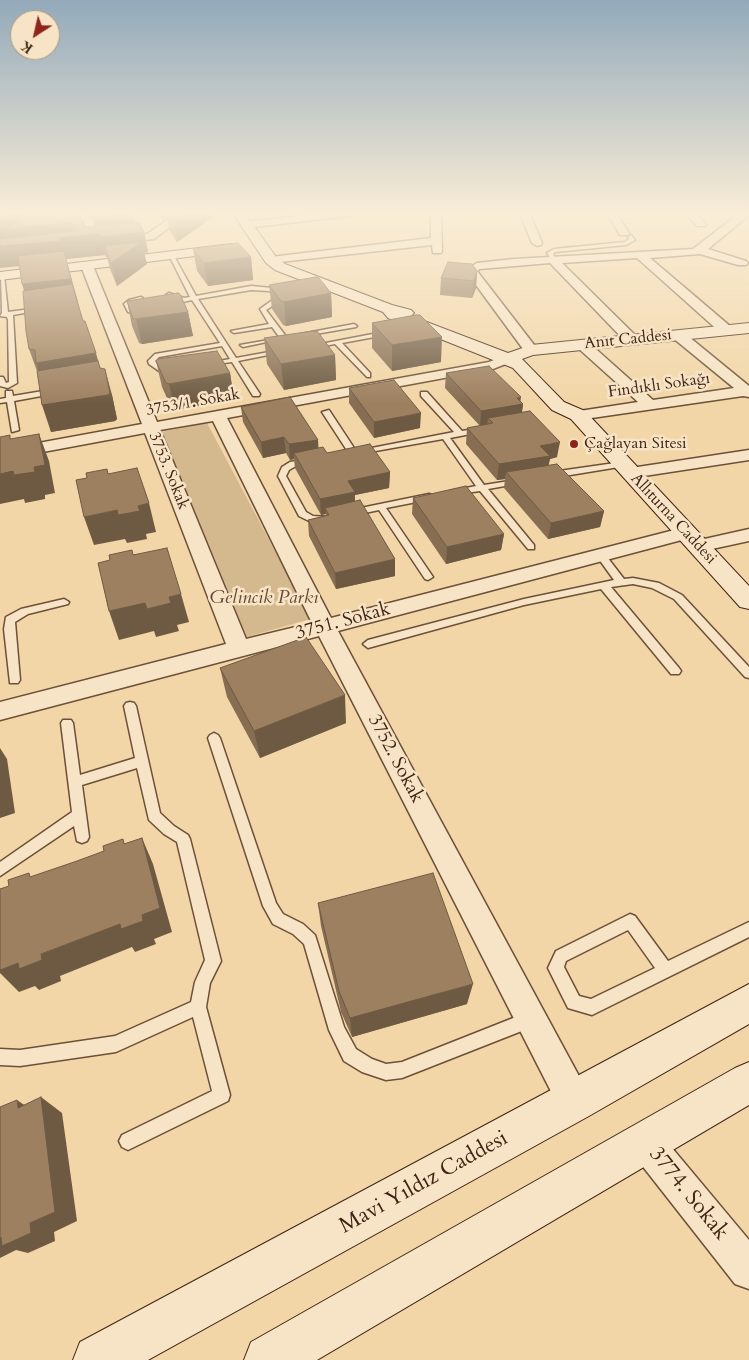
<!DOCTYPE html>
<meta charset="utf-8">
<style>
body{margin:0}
#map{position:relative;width:749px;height:1360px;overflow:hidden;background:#f2d6a7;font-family:Cardo,serif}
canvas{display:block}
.north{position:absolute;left:10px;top:10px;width:50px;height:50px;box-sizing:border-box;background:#f7e4c6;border:1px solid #ae977e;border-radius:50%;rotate:215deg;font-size:14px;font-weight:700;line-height:20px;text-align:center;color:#402313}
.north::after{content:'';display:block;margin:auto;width:18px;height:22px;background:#8f2418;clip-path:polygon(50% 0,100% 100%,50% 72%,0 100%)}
</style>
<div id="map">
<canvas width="749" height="1360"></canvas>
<div class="north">K</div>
</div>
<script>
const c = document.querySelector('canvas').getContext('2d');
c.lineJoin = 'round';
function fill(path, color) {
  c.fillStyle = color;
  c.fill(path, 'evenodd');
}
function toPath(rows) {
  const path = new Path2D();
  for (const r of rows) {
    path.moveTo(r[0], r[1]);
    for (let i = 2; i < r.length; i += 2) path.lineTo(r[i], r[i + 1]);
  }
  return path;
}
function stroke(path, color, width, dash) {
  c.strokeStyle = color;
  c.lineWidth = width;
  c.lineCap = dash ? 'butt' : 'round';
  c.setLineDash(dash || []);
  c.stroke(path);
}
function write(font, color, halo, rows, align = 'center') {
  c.font = font + ' Cardo,serif';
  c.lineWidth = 5;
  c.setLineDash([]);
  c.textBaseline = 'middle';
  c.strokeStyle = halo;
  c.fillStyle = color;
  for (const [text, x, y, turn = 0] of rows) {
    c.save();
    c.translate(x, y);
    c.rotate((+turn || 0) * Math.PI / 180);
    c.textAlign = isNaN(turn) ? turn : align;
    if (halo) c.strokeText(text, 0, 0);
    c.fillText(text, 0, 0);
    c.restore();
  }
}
const green = toPath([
 [207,423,311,619,246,637,161,432]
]);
const service = toPath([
 [631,235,635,240,626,245,555,252,553,254,557,261,554,263,547,253,554,249,625,242,629,239,628,237,631,235],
 [169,255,174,256,196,296,251,286,272,288,284,295,283,299,266,310,294,347,291,349,281,339,243,347,240,345,280,338,272,327,234,333,231,331,269,324,260,309,278,296,269,291,251,290,198,299,236,358,280,350,283,352,238,361,260,394,259,396,253,396,232,362,208,365,208,363,230,359,222,346,159,357,155,361,163,368,174,369,174,371,172,372,159,371,149,364,148,361,155,354,220,343,192,300,183,302,166,295,169,293,184,298,190,297,169,255],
 [1,274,4,276,8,312,38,308,41,310,13,315,17,383,8,388,0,386,0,377,3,377,6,383,9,382,8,320,7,317,0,316,2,313,1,274],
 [141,297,143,298,143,300,133,302,129,305,132,310,144,313,144,315,128,312,124,304,129,300,141,297],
 [354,324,357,326,356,327,304,336,301,334,354,324],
 [378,333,381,335,380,336,342,343,370,373,370,377,367,377,335,344,313,348,310,346,378,333],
 [55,389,59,391,58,393,14,401,19,430,12,432,7,402,0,403,0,399,6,398,6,391,12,391,13,396,55,389],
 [421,392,427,392,462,431,481,428,485,430,481,432,450,438,484,485,522,479,522,483,488,489,534,545,534,549,528,549,480,491,451,495,451,491,476,486,443,439,353,455,350,455,322,412,329,410,356,451,454,432,421,396,421,392],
 [309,459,312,459,312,463,296,466,289,470,286,476,306,512,313,516,329,517,329,521,311,522,299,516,278,476,282,467,290,462,309,459],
 [622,462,625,462,625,466,552,478,548,475,552,472,622,462],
 [429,494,432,495,432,499,386,508,433,577,428,580,425,579,379,510,351,516,347,513,351,510,429,494],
 [601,552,604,553,624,579,633,578,659,583,682,595,749,667,749,678,745,677,674,599,652,588,633,584,611,587,679,668,681,671,679,674,671,674,601,589,524,605,368,648,363,644,368,640,524,599,614,580,596,555,601,552],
 [64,599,69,602,68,604,28,614,15,622,20,680,18,683,10,683,4,629,6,617,21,609,64,599],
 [130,702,134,703,136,706,160,813,174,826,188,835,190,839,221,961,210,983,206,1007,230,1095,228,1101,128,1150,122,1147,119,1141,122,1135,212,1091,193,1017,116,1052,20,1066,0,1065,0,1049,20,1050,115,1036,191,1002,195,982,205,960,177,842,164,834,149,820,137,768,82,785,89,837,87,841,82,843,77,841,74,826,0,876,0,862,72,812,61,723,63,720,71,720,73,723,80,775,135,758,124,706,126,703,130,702],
 [214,733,218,735,220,738,276,903,283,914,303,924,315,935,344,1027,356,1049,372,1059,386,1064,402,1062,531,1011,537,1013,539,1019,537,1025,402,1078,386,1080,362,1072,344,1061,329,1030,304,944,293,934,273,924,263,906,208,738,210,735,214,733],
 [630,914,635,916,668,961,749,922,749,937,592,1015,568,1008,548,968,556,951,630,914],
 [628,930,655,968,591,999,579,996,564,967,566,961,628,930]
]);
const minor = toPath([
 [74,212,92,217,98,239,147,234,172,217,171,212,181,212,182,218,154,239,93,246,88,243,84,221,69,215,74,212],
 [331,212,362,212,357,215,246,228,241,225,246,222,331,212],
 [431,212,441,212,442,251,441,253,433,253,432,245,271,263,265,260,271,257,431,238,431,212],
 [519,212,529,212,542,243,541,245,537,246,532,243,519,212],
 [606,212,616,212,629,233,628,235,620,235,606,212],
 [684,212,695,212,706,224,705,226,697,226,684,212],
 [741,212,749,212,749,215,708,249,746,261,748,263,746,265,738,265,700,254,650,258,731,327,732,330,726,334,721,333,637,258,562,263,637,337,639,340,632,344,627,343,550,263,480,269,477,271,538,350,531,354,526,353,465,270,477,263,514,259,693,249,741,212],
 [87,263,93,266,157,422,489,362,508,354,515,358,513,361,493,369,227,418,331,618,686,527,693,529,695,533,693,537,338,631,586,1089,591,1101,586,1113,574,1118,562,1113,319,636,0,720,0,702,226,644,145,433,0,460,0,450,142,424,81,266,87,263],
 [213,421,312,623,246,639,160,430,213,421],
 [678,331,683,332,749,386,749,397,743,396,578,420,573,418,570,415,573,412,638,402,578,348,576,345,578,342,583,341,588,342,653,400,734,388,673,338,671,335,678,331],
 [749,450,749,460,631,478,625,477,623,473,625,469,631,468,749,450],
 [749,529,749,541,698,552,691,550,689,546,691,542,749,529],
 [645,1124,657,1130,749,1240,749,1289,735,1284,633,1154,627,1142,633,1130,645,1124]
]);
const secondary = toPath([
 [232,212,244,212,276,257,285,264,392,305,411,310,414,313,411,316,508,353,531,345,749,323,749,333,533,355,522,359,564,402,585,411,749,586,749,609,740,607,571,419,552,410,513,368,388,318,383,312,275,270,266,263,232,212],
 [231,244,236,245,238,248,236,251,0,280,0,272,231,244],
 [749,984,749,1024,589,1116,148,1360,73,1360,80,1342,749,984],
 [749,1062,749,1105,317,1360,244,1360,251,1342,735,1068,749,1062]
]);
const wall = toPath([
 [0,212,80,212,83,224,87,227,96,226,94,217,86,213,86,212,134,212,136,222,144,232,148,252,144,253,147,264,117,286,110,269,107,257,106,257,105,255,66,259,83,321,85,321,100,368,112,395,117,419,115,421,51,432,38,374,29,349,24,291,19,266],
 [158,212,215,212,216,215,177,242,169,230,167,218,163,221],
 [662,212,685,212,684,215,665,215],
 [697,212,728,212,728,213,700,214],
 [193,249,251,257,253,280,208,286,197,271],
 [477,271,476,288,472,298,440,295,441,278],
 [269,285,331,293,332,317,286,326,283,325,272,309],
 [127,301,188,312,193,336,142,344,139,343,132,326],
 [372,323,441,362,392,371,372,348],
 [264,338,335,355,336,380,284,390,267,364],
 [156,361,230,373,234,399,175,410,172,409,162,387],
 [446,373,520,401,523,404,522,412,557,457,550,459,548,465,604,511,600,527,548,539,504,488,505,479,497,480,466,444,467,428,480,426,445,388],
 [349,388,420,428,374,438,349,403],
 [241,407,318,440,318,448,327,453,390,472,389,488,355,495,355,501,395,576,336,589,309,536,308,520,326,516,326,514,321,515,295,468,294,459,290,460,286,453,263,458,243,422],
 [413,498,504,534,501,550,446,564,412,514],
 [220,668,346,723,260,758,227,697],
 [318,903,467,1004,352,1037,341,1012,321,926]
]);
const shadedWall = toPath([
 [0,212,51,212,27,215,31,227,70,223,74,237,81,223,79,212,80,212,82,222,85,236,99,234,94,217,134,213,138,232,144,232,148,252,144,253,147,264,117,286,111,263,105,246,107,257,106,257,100,234,105,255,66,259,78,302,30,308,22,284,67,262,0,268],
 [162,212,166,212,167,218,163,221],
 [187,212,215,212,216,215,177,242,174,221],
 [251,257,253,280,208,286,204,263],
 [477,271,476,288,472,298,474,281],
 [331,293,332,317,286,326,284,302],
 [188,312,193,336,142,344,136,319],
 [442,337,441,362,392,371,392,345],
 [96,353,103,379,45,389,36,363],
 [335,355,336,380,284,390,281,364],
 [105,369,112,395,117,419,115,421,51,432,42,405],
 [230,373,234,399,175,410,169,384],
 [521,397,520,404,523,404,521,419,488,418,487,425,480,426,481,411],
 [421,413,420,428,374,438,374,422],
 [39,434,49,461,55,493,45,495,45,499,25,503,24,499,0,504,0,474],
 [284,437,286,453,263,458,261,442],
 [318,440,319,455,294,453,294,459,290,460,289,444],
 [560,442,557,457,550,459,547,472,506,472,505,479,497,480,499,464,540,446],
 [390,472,389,488,355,495,355,508,325,508,326,514,321,515,320,499,348,481],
 [149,503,156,532,146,534,147,539,127,543,125,539,94,545,84,517],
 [604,511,600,527,548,539,551,523],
 [504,534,501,550,446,564,447,547],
 [395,559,395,576,336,589,335,573],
 [181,594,189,622,177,625,179,631,156,637,154,631,119,640,109,611],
 [345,695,346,723,260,758,254,731],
 [0,748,7,759,15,813,0,818],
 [142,838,153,864,172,932,154,939,156,944,135,952,132,947,60,976,61,981,39,990,35,986,19,992,0,973,0,970,142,915],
 [473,984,467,1004,352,1037,350,1018],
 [41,1097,62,1113,77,1221,54,1232,55,1241,28,1253,16,1250,0,1258,0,1238,30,1223],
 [17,1100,39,1115,18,1108]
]);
const building = toPath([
 [0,212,14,212,0,220,0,212],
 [36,212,79,212,81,223,87,227,139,222,144,232,101,237,100,234,60,238,61,241,0,246,0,239,75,231,77,228,76,225,70,223,5,229,36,212],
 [93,212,134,212,134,213,94,217,93,212],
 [168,212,187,212,174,221,168,212],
 [142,242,111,263,105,246,142,242],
 [238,243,251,257,204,263,193,249,238,243],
 [64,251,71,279,22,284,18,256,64,251],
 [448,262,472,264,477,271,474,281,441,278,448,262],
 [316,277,319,278,331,293,284,302,281,301,269,285,316,277],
 [72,284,83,321,85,321,96,353,36,363,35,350,29,349,26,331,23,291,72,284],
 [178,293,180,294,188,312,136,319,133,319,127,301,178,293],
 [416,315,420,315,442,337,392,345,372,323,416,315],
 [313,331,317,331,335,355,281,364,264,338,313,331],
 [217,351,230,373,169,384,166,383,156,361,158,359,217,351],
 [98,361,100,368,105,369,110,393,108,395,42,405,37,371,98,361],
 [489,366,521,397,517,398,523,404,481,411,446,373,489,366],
 [394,380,421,413,374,422,349,388,394,380],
 [290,397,318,440,289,444,284,437,261,442,241,407,290,397],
 [530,411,560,442,540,446,550,456,499,464,467,428,493,423,488,418,530,411],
 [39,434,45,465,34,467,35,472,14,475,13,471,0,474,0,437,10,435,10,439,39,434],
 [370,444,390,472,348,481,355,492,320,499,294,453,323,447,327,453,370,444],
 [557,464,604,511,551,523,506,472,557,464],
 [137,468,149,503,138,506,140,511,118,515,117,510,84,517,76,480,87,478,86,473,107,469,108,474,137,468],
 [466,486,504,534,447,547,413,498,466,486],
 [360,500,395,559,335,573,308,520,329,515,325,508,360,500],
 [167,548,181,594,169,597,171,603,147,609,145,603,109,611,98,563,110,560,109,555,132,550,133,555,167,548],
 [306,637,345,695,254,731,220,668,306,637],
 [142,838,160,908,142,915,143,921,121,929,120,924,41,954,42,960,19,969,18,963,0,970,0,889,9,886,8,880,29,873,30,877,77,861,104,851,103,846,123,839,124,844,142,838],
 [433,873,473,984,350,1018,339,991,318,903,433,873],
 [41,1097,55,1212,30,1223,31,1233,2,1246,1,1237,0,1238,0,1107,17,1100,18,1108,41,1097]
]);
const markers = [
 [574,444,5,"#8f2418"]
];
const farStreetnames = [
 ["Anıt Caddesi",628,340,-6],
 ["Fındıklı Sokağı",659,386,-8],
 ["3753/1. Sokak",193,403,-10],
 ["3753. Sokak",168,471,68],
 ["Allıturna Caddesi",673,519,47]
];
const farPoinames = [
 ["Çağlayan Sitesi",584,444]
];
const parkNames = [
 ["Gelincik Parkı",264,599]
];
const streetNames = [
 ["3751. Sokak",343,622,-15],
 ["3752. Sokak",395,759,62]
];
const nearStreetnames = [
 ["Mavi Yıldız Caddesi",424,1183,-29],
 ["3774. Sokak",688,1194,51]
];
fill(green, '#d4b88e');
stroke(service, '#6c5038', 3);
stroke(minor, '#6c5038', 3);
stroke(secondary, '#402313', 2);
fill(service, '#f7e4c6');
fill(minor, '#f7e4c6');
fill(secondary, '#f7e4c6');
fill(wall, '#876e53');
fill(shadedWall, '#6e5a43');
fill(building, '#9d8060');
stroke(building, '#6e5a43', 1);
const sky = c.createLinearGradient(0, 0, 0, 403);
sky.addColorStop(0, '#93a9ba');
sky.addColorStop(0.53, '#f9edd7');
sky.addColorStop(1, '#f9edd700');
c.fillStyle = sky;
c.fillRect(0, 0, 749, 403);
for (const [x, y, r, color] of markers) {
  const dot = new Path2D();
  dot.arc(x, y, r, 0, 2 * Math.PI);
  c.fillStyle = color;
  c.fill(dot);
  stroke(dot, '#f7e4c6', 2);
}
write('16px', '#402313', '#f7e4c6', farStreetnames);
write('16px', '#402313', '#f7e4c6', farPoinames, 'left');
write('italic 19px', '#654832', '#f7e4c6', parkNames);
write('19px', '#402313', '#f7e4c6', streetNames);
write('22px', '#402313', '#f7e4c6', nearStreetnames);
</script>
